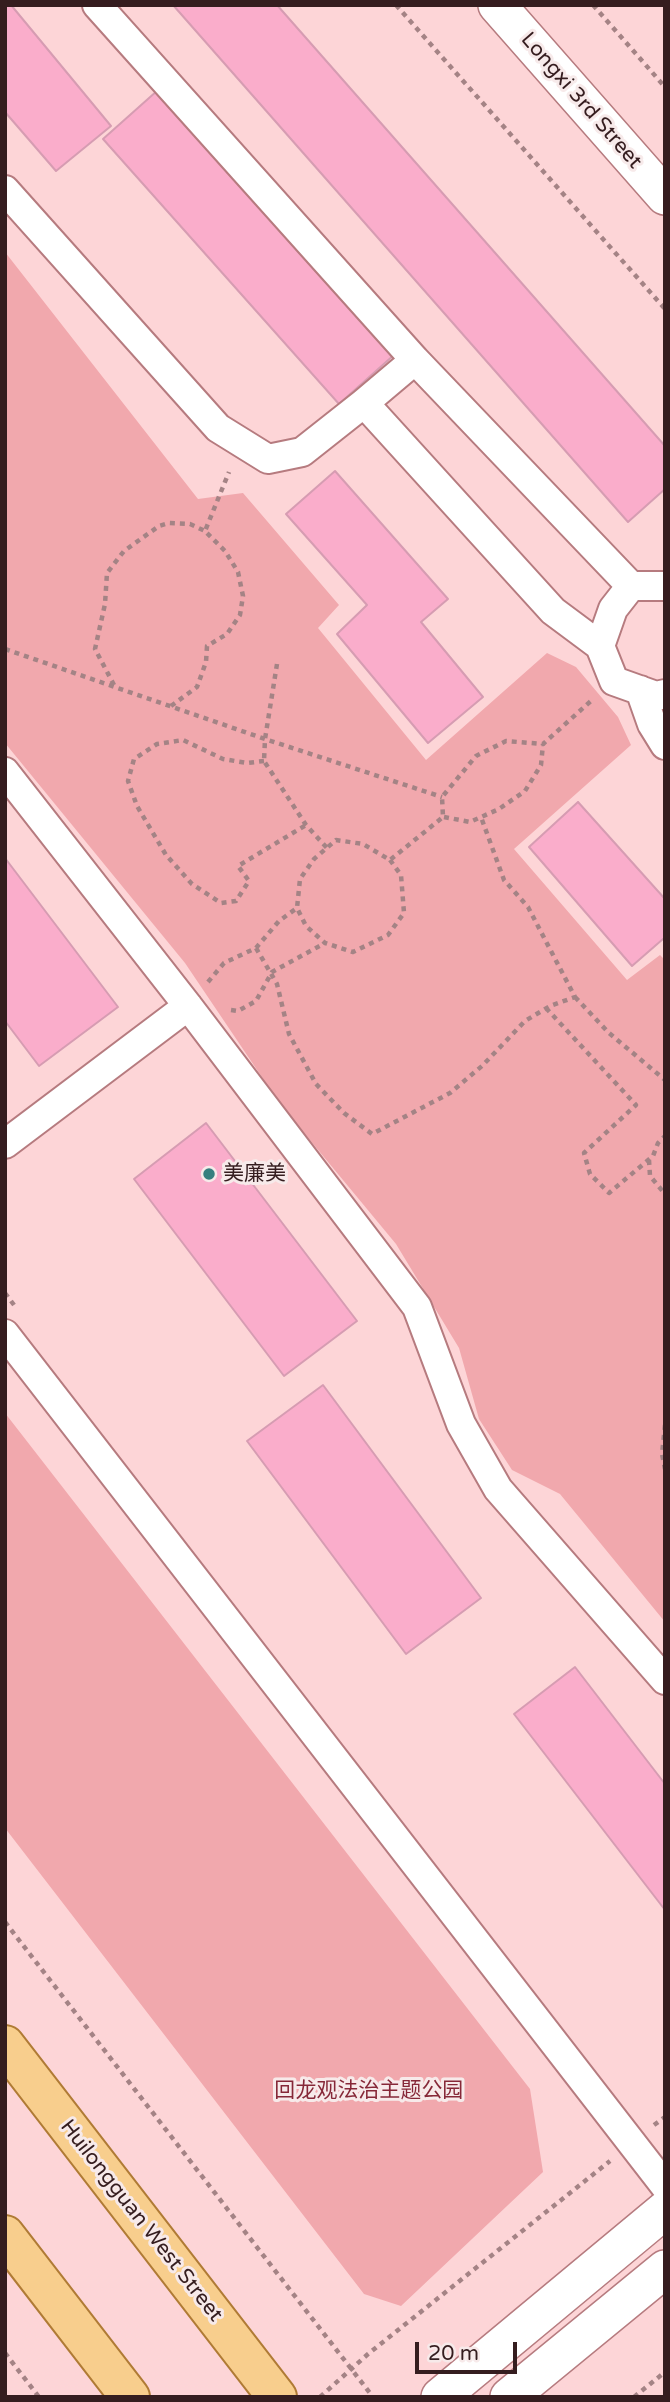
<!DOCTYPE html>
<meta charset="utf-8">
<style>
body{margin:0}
#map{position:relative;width:670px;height:2402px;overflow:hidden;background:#fdd5d7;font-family:"Varela Round",sans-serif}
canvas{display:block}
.frame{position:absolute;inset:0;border:7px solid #351d1f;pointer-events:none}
.scale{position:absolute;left:415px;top:2342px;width:102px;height:32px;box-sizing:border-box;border:4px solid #351d1f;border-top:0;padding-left:9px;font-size:21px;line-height:24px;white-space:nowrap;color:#351d1f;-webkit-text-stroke:5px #f7eaea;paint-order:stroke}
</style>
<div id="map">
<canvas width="670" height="2402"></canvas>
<div class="frame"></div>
<div class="scale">20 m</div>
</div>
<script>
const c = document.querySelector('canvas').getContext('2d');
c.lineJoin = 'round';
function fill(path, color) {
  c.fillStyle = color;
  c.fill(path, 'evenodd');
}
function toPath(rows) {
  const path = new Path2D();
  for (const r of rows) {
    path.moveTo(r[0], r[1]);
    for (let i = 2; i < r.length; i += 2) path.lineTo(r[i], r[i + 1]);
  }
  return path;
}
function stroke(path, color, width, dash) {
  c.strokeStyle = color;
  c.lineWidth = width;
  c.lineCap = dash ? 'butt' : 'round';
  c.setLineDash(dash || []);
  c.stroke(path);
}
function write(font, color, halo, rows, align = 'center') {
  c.font = font + ' "Varela Round","Noto Sans SC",sans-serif';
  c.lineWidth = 6;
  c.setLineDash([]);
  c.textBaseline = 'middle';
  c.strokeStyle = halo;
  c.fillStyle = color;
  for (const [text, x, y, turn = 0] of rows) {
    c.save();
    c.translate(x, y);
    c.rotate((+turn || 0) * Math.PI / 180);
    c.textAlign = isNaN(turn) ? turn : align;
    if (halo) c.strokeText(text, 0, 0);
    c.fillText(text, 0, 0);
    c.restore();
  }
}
const green = toPath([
 [5,252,198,499,243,493,339,605,318,628,426,760,547,653,576,667,618,717,631,745,514,849,627,980,660,955,665,960,665,1622,560,1494,512,1470,479,1419,459,1348,396,1244,280,1104,185,963,5,743],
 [5,1413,530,2089,543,2172,401,2306,364,2294,5,1828]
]);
const building = toPath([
 [5,5,11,5,111,126,56,171,5,112,5,5],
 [173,5,277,5,665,446,665,489,628,522,173,5],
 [158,90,395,354,339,404,103,139,158,90],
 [335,471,448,599,421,622,483,697,428,743,337,634,367,605,286,514,335,471],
 [578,802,665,899,665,941,663,939,632,966,529,847,578,802],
 [5,858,118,1007,39,1066,5,1021,5,858],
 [206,1123,357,1321,284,1376,134,1179,206,1123],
 [323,1385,481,1598,406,1654,247,1441,323,1385],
 [575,1667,665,1784,665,1910,514,1714,575,1667]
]);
const path = toPath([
 [396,5,665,309],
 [593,5,665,87],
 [5,649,265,739,442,797],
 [277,664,265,739,264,761,306,825,327,848],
 [114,685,95,649,105,604,107,573,124,551,159,526,169,523,190,524,205,531],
 [171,706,197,687,206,662,207,646,227,634,240,615,243,596,238,572,225,551,205,531,229,472],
 [264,761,247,763,223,759,183,740,157,744,134,759,128,781,137,806,166,855,192,884,221,903,236,901,249,881,238,866,306,825],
 [444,817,470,822,499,809,525,791,541,765,543,744],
 [390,860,401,875,404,913,388,935,353,952,325,943,306,926,297,908,300,879,314,859,336,840,363,844,390,860,443,817,442,797,476,756,506,741,543,744,592,700],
 [256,948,277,984,289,1034,316,1084,344,1113,372,1134,450,1093,482,1066,525,1021,550,1006,575,997,528,907,504,880,481,817],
 [208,982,224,963,256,948,279,921,297,908],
 [575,997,609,1033,665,1080],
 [546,1008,636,1105,584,1153,590,1174,609,1193,653,1156,658,1143,665,1136],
 [231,1010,238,1011,256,1001,272,972,325,943],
 [649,1160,650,1176,665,1194],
 [5,1293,14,1305],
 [665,1425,662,1454,665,1469],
 [5,1922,373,2397],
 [654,2125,665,2117],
 [5,2353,39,2397],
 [320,2397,368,2354,610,2161],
 [634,2397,665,2372]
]);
const minor = toPath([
 [97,5,415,360],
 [5,190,218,428,268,459,302,452,364,403],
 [665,586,631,586,613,609,600,646,614,681,656,696,665,694],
 [600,646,553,611,364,403,415,360,631,586],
 [640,690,652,724,665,745],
 [5,772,188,1006,417,1307,461,1424,498,1489,665,1680],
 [5,1144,188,1006],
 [5,1334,665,2186]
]);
const tertiary = toPath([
 [497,5,665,196],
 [440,2397,665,2210],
 [509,2397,665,2269]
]);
const primary = toPath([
 [5,2045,277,2397],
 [5,2235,130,2397]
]);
const markers = [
 [209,1174,7,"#367f7f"]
];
const streetNames = [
 ["Longxi 3rd Street",581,101,49],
 ["Huilongguan West Street",141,2221,52]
];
const poiNames = [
 ["美廉美",223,1174]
];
const parkNames = [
 ["回龙观法治主题公园",369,2091]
];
fill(green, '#f1a8ad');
fill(building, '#faadcb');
stroke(building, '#d69cb2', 2);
stroke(minor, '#b67b7f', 32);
stroke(tertiary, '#b67b7f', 40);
stroke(primary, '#b07b35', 42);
stroke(path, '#a48385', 4.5, [5, 5]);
stroke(minor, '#fff', 28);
stroke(tertiary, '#fff', 37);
stroke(primary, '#f8ce8d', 38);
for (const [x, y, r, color] of markers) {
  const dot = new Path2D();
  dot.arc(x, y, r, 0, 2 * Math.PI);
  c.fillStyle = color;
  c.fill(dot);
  stroke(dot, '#f7eaea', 2.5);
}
write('21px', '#351d1f', '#f7eaea', streetNames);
write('21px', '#351d1f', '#f7eaea', poiNames, 'left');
write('21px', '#862838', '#f7eaea', parkNames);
</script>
